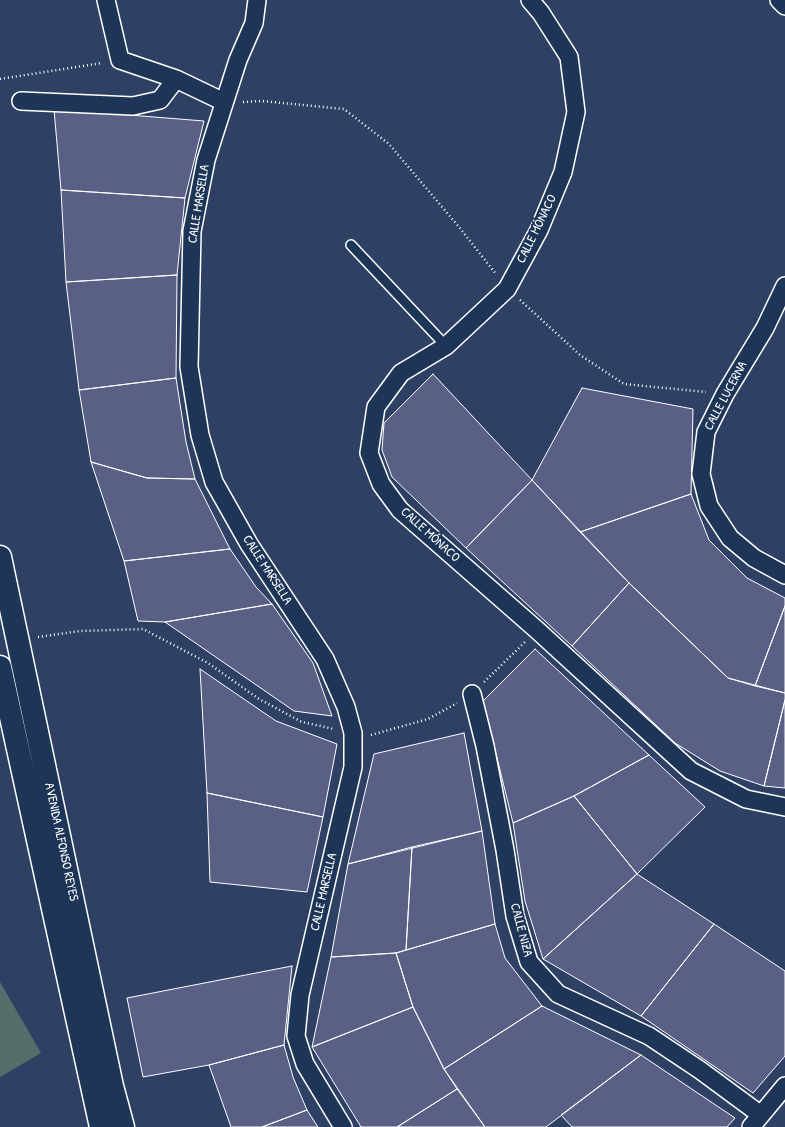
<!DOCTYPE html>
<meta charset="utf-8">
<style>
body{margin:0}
canvas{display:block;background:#2e4164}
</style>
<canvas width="785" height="1127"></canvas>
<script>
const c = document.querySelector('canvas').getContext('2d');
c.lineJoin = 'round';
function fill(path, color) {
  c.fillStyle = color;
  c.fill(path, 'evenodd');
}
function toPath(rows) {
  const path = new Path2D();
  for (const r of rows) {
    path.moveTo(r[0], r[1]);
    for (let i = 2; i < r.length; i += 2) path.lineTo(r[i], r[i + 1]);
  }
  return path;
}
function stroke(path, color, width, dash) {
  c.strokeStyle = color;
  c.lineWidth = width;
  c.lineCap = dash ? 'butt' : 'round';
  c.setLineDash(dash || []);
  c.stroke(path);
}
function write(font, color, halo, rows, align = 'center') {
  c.font = font + ' "Patrick Hand",sans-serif';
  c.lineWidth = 4;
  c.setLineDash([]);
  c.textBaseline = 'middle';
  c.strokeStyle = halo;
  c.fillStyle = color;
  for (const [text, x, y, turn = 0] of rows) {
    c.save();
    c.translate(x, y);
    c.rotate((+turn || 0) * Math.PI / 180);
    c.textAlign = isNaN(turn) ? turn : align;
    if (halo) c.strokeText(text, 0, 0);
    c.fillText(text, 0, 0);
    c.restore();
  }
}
const green = toPath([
 [0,982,41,1053,0,1077]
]);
const building = toPath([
 [54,109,204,121,185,198,61,190,54,109],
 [61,190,185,198,177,275,66,282,61,190],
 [177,275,176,378,79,390,66,282,177,275],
 [433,374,532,480,466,548,392,477,382,450,384,423,433,374],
 [176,378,186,442,195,479,147,478,91,462,79,390,176,378],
 [582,388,693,409,691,494,580,532,532,480,582,388],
 [91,462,147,478,195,479,230,549,124,561,91,462],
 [532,480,629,583,572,646,466,548,532,480],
 [691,494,709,540,747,578,785,598,785,606,755,686,728,678,629,583,580,532,691,494],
 [230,549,256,587,272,604,165,622,138,621,124,561,230,549],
 [629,583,728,678,785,693,785,700,764,786,720,771,675,743,572,646,629,583],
 [272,604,313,663,332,716,294,711,165,622,272,604],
 [785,606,785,693,755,686,785,606],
 [535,649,649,755,574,796,513,823,483,701,535,649],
 [200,669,276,721,337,744,323,817,207,793,200,669],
 [785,700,785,788,764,786,785,700],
 [464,733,482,831,348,864,374,754,464,733],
 [649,755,705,807,637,874,574,796,649,755],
 [207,793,323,817,307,892,210,882,207,793],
 [574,796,637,874,543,959,525,901,513,823,574,796],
 [482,831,495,924,406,950,412,847,482,831],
 [412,847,406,950,396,953,331,957,348,864,412,847],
 [637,874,714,924,641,1016,543,959,637,874],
 [495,924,505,958,542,1006,444,1069,413,1007,396,953,495,924],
 [714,924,785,971,785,1056,753,1093,641,1016,714,924],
 [396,953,413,1007,312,1047,331,957,396,953],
 [292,966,284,1045,209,1065,143,1077,127,998,292,966],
 [542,1006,641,1055,546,1127,485,1127,444,1069,542,1006],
 [413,1007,444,1069,457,1089,397,1127,361,1127,312,1047,413,1007],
 [284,1045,293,1077,307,1110,262,1127,231,1127,209,1065,284,1045],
 [641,1055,735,1118,727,1127,572,1127,561,1115,641,1055],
 [457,1089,485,1127,397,1127,457,1089],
 [307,1110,318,1127,262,1127,307,1110]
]);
const path = toPath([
 [0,79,102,63],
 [243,102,262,101,344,109,389,144,459,227,496,274],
 [520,300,580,355,624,384,706,392],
 [38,637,80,631,143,629,208,663,259,699,302,722,334,729],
 [484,682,525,642],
 [371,735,428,719,457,703]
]);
const service = toPath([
 [351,245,446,346]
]);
const minor = toPath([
 [106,0,120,60,176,79,224,102],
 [257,0,254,23,238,60,206,160,192,231,189,367,200,435,214,482,249,544,325,659,346,707,353,733,353,767,300,995,296,1036,305,1064,343,1127],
 [530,0,541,13,569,57,576,112,563,172,539,230,507,289,446,346,401,373,376,407,369,453,381,484,400,510,537,630,691,771,746,799,785,807],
 [779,0,785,6],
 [21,101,133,106,160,100,176,79],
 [785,286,765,328,725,394,706,432,701,474,709,506,730,538,754,558,785,575],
 [472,694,485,746,505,850,515,916,529,962,558,994,649,1036,700,1070,761,1115],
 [751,1127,785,1086]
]);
const secondary = toPath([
 [0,557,112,1086,123,1127],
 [0,667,101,1127]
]);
const streetNames = [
 ["CALLE MARSELLA",199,204,-81],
 ["CALLE MÓNACO",537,229,-64],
 ["CALLE LUCERNA",726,396,-62],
 ["CALLE MÓNACO",430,535,42],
 ["CALLE MARSELLA",267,570,57],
 ["AVENIDA ALFONSO REYES",61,842,78],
 ["CALLE MARSELLA",324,892,-77],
 ["CALLE NIZA",521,930,75]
];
fill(green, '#536e6b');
fill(building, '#5a6085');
stroke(building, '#fff', 1);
stroke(service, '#fff', 12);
stroke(minor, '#fff', 20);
stroke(secondary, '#fff', 25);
stroke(path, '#fff', 2.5, [1, 3]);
stroke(service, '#1d3557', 9);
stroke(minor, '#1d3557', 17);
stroke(secondary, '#1d3557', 22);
write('13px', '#fff', '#1d3557', streetNames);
</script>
